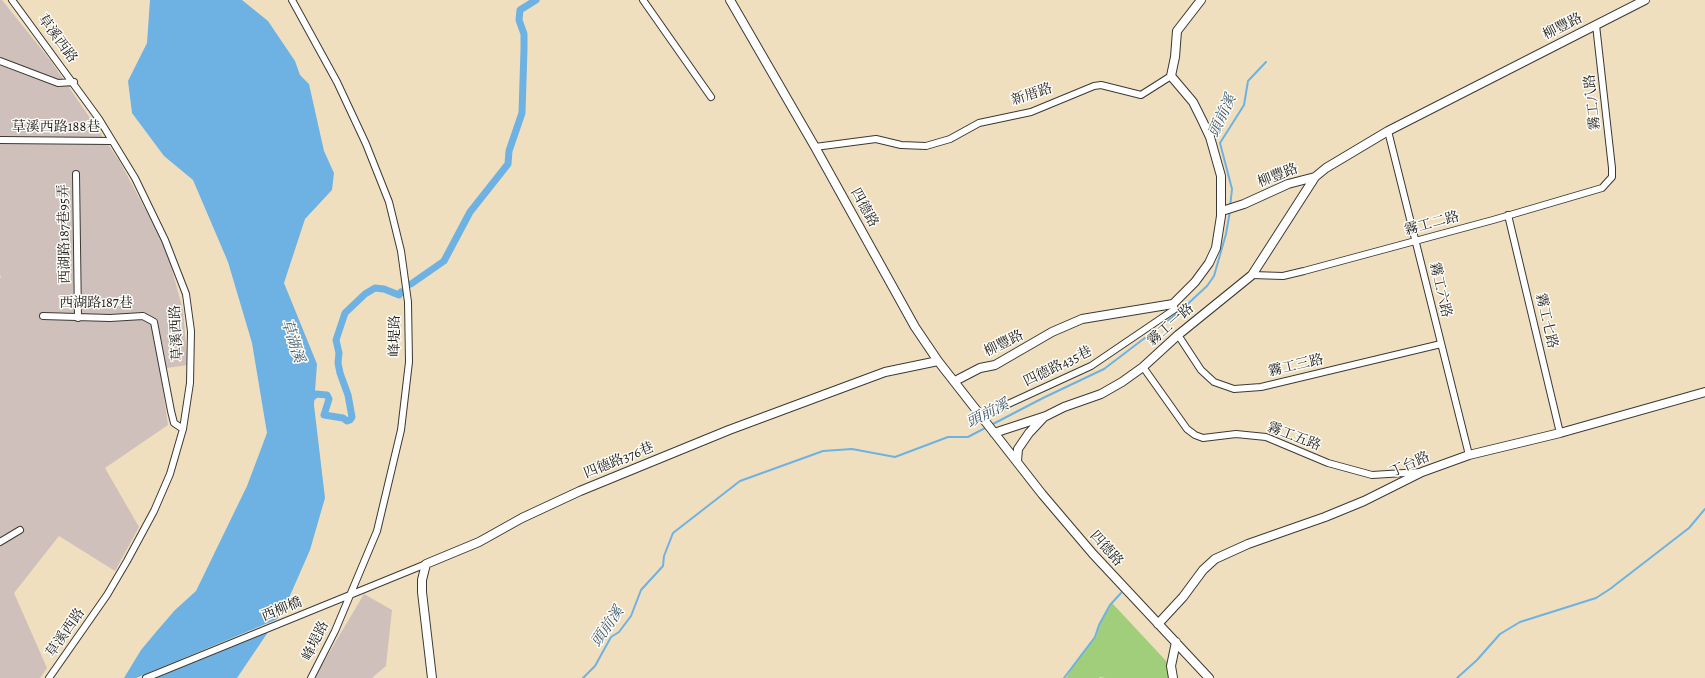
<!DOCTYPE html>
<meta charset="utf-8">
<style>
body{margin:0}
canvas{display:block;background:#efdfbf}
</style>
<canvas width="1705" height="678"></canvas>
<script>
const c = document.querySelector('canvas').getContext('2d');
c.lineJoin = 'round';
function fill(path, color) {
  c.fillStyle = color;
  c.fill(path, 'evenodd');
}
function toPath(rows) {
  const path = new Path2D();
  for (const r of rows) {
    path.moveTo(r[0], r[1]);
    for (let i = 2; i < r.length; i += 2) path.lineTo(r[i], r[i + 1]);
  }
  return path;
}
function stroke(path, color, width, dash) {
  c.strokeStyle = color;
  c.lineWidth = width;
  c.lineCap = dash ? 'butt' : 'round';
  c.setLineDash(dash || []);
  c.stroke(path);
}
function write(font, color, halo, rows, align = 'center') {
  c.font = font + ' Alegreya,"Noto Serif TC",serif';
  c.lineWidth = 3;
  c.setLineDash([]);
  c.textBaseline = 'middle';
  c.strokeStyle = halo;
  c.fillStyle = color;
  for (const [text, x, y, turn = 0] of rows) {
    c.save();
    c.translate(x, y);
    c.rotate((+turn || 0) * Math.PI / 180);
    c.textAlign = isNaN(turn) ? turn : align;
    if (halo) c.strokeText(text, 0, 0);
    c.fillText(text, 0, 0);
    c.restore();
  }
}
const industrial = toPath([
 [0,0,2,0,51,61,120,162,166,248,183,310,188,365,160,369,168,425,105,468,139,527,115,571,59,536,14,593,47,668,40,678,0,678,0,278,1,277,0,275],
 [364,594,392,610,386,666,372,678,314,678]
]);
const green = toPath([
 [1112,603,1168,663,1168,671,1171,678,1105,678,1100,677,1099,678,1066,678,1081,654,1096,637,1100,624]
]);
const water = toPath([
 [150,0,242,0,268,21,295,61,300,75,309,84,324,151,334,173,332,190,305,219,284,283,317,364,314,405,325,498,310,550,285,607,237,678,124,678,141,650,156,632,175,610,196,591,247,486,267,433,252,343,228,262,193,180,164,156,132,113,128,81,147,43]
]);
const pier = toPath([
 [280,618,272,630,154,678,136,678]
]);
const stream = toPath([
 [1230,207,1232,189,1220,143,1244,105,1248,81,1266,62],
 [991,425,1043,398,1104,369,1179,312,1207,286,1214,276,1226,234,1230,211],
 [583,678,595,666,611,637,619,632,631,616,641,590,663,566,664,556,673,533,740,481,823,451,852,449,895,457,948,437,968,437,987,427],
 [1064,678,1095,637,1099,625,1110,605,1121,593],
 [1457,678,1477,660,1500,634,1520,622,1596,598,1610,589,1689,528,1705,509]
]);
const canal = toPath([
 [411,284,444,261,470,212,508,164,509,151,522,113,524,49,524,34,519,20,520,10,536,0],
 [308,401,316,394,327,395,329,399,324,415,343,418,347,421,350,420,352,417,348,395,340,373,338,363,339,353,336,340,345,313,365,294,375,288,384,289,399,295,401,292]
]);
const street = toPath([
 [12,0,99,119,135,178,165,240,186,294,191,331,190,383,183,429,170,474,154,511,127,561,107,595,49,678],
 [292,0,337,82,366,144,389,202,401,251,408,302,409,362,401,430,377,531,335,631,311,678],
 [643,0,711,97],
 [0,61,58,83,74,82],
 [1388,131,1469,455],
 [0,140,112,141],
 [815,147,876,139,901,145,926,146,950,139,979,123,1031,112,1094,86,1101,85,1141,95,1171,76],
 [76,174,78,318],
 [1508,215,1560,433],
 [1252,275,1283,276,1304,271,1493,220,1602,188,1612,177,1612,168,1596,25],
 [43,316,110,318,143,316,154,322,171,411,174,423,183,429],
 [1178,335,1201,370,1214,382,1234,389,1261,387,1441,344],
 [1143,367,1187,429,1195,435,1203,438,1236,434,1266,437,1328,463,1372,475,1421,472],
 [982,416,1091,366,1175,309,1173,304],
 [0,542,20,530],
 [146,678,426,564]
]);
const secondary = toPath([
 [730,0,815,147,915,327,938,361,1042,494,1093,554,1209,678],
 [1222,211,1244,204,1288,184,1315,177,1326,168,1388,131,1645,0],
 [955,381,980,368,995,365,1052,332,1082,319,1173,304,1195,282,1209,263,1216,248,1221,216,1221,176,1210,137,1202,120,1193,102,1171,76,1175,57,1177,31,1201,0],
 [994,433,1046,416,1064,407,1101,394,1122,382,1143,367,1178,335,1252,275,1315,177],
 [1017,461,1018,449,1029,433,1044,417],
 [1158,624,1183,597,1203,570,1215,559,1248,544,1325,517,1364,501,1422,472,1469,455,1560,433,1705,392],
 [432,678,422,592,422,580,426,564,479,542,522,518,580,491,729,430,885,372,938,361],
 [1173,678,1171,666,1176,642]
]);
const streetNames = [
 ["柳豐路",1563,27,-27],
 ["草溪西路",57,39,54],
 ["新厝路",1032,95,-18],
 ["霧工八路",1593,102,-96],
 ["草溪西路188巷",56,128],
 ["柳豐路",1278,176,-21],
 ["四德路",864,208,61],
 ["霧工二路",1432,224,-15],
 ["西湖路187巷95弄",65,234,-91],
 ["霧工六路",1440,290,77],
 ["西湖路187巷",96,304],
 ["霧工七路",1546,321,77],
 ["霧工一路",1171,325,-41],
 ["草溪西路",177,333,-93],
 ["峰堤路",396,336,-90],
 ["柳豐路",1004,344,-26],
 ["霧工三路",1296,366,-13],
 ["四德路435巷",1058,367,-26],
 ["霧工五路",1294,437,21],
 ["四德路376巷",619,461,-22],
 ["丁台路",1410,465,-24],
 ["四德路",1106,549,48],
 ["西柳橋",282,610,-22],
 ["草溪西路",66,633,-55],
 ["峰堤路",316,641,-64]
];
const waterNames = [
 ["頭前溪",1223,116,-65],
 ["草湖溪",292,341,72],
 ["頭前溪",988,414,-26],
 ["頭前溪",608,627,-55]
];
fill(industrial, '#cfc0bb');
fill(green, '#a1ce7b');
fill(water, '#6eb2e3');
fill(pier, '#efdfbf');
stroke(stream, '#6eb2e3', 2);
stroke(canal, '#6eb2e3', 7);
stroke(street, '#3c3934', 8);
stroke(secondary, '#3c3934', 10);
stroke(street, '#fff', 6);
stroke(secondary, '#fff', 8);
write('14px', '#1c1c1c', '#fdfcf7', streetNames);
write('italic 15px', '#3d586c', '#fdfcf7', waterNames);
</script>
